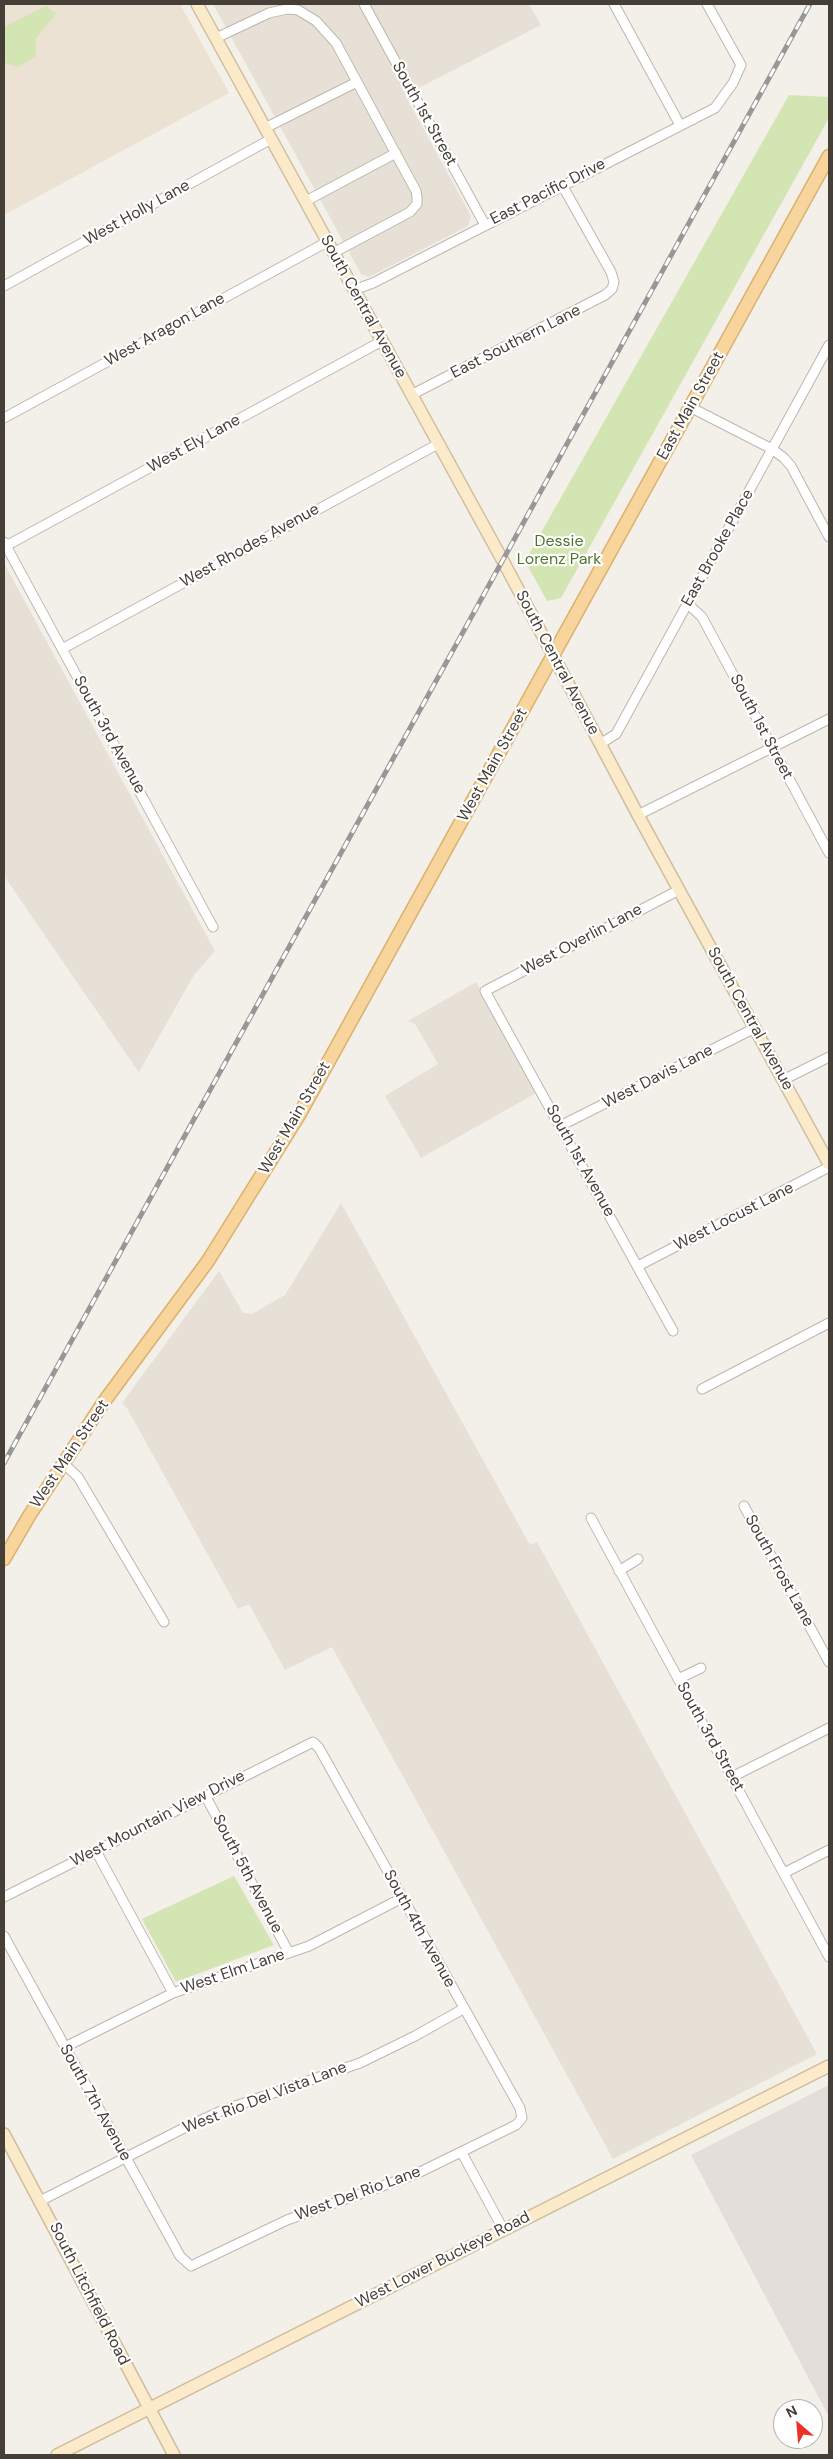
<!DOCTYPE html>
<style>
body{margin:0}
#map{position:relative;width:833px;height:2459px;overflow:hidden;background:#f3efe9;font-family:"DM Sans",sans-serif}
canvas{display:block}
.frame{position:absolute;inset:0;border:5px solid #463f38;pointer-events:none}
.north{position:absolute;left:773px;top:2399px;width:50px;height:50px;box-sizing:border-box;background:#fff;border:1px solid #b5b2af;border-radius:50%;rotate:333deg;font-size:14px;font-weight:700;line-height:20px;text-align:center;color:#463f38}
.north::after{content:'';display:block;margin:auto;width:18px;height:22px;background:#ec3127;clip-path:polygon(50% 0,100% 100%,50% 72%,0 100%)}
</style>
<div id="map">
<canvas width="833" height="2459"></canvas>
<div class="frame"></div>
<div class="north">N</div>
</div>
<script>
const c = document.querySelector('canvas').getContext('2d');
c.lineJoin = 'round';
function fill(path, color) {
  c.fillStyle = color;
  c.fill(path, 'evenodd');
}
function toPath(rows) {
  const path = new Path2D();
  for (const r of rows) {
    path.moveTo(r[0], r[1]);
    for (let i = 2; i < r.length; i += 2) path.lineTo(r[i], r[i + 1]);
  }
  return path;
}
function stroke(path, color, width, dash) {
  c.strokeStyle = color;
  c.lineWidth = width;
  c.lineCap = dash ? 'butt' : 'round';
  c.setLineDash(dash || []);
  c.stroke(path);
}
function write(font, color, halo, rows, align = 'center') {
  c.font = font + ' "DM Sans",sans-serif';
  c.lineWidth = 4.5;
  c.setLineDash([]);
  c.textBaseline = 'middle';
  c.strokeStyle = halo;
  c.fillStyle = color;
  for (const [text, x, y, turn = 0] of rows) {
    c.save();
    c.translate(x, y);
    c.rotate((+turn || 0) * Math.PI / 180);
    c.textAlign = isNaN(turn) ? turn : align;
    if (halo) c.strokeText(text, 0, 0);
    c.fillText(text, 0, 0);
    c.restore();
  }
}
const residential = toPath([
 [213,4,529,4,541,25,405,95,471,216,468,226,369,277,361,274],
 [4,563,215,951,194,975,139,1072,140,1074,4,876],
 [476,982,536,1093,421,1158,385,1096,438,1064,415,1024,408,1021],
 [341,1203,530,1545,537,1542,817,2054,613,2159,332,1647,285,1670,249,1604,238,1609,127,1408,122,1403,219,1271,243,1313,252,1314,285,1295]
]);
const industrial = toPath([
 [829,2085,829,2417,691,2155]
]);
const education = toPath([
 [4,4,180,4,229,93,4,215]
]);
const green = toPath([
 [46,6,56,14,36,38,36,57,18,67,4,63,4,27],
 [789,95,829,97,829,118,561,598,547,601,525,561],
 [234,1876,274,1945,176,1982,142,1919]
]);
const street = toPath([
 [364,4,485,225],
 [614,4,680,125],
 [216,38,269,13,287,9,298,10,316,21,336,43,416,191,417,197,417,204,410,212,333,253],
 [265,128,357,82],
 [306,201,396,153],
 [4,286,271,139],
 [354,290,373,283,715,108,733,83,741,65,707,4],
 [411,395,605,295,612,289,614,282,611,272,562,185],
 [690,407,772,449,784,458,791,466,829,537],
 [4,418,327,242],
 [4,542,213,927],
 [6,546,382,341],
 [688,604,702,617,829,853],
 [62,649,438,444],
 [600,744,616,734,829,345],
 [638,815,829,719],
 [783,1080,829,1057],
 [560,1126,755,1028],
 [638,1266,829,1167],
 [673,1331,485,991,679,890],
 [702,1389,829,1323],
 [63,1463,78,1477,164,1622],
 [744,1506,829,1662],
 [591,1518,829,1957],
 [619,1571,638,1559],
 [678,1679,701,1668],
 [732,1777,829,1728],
 [205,1795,289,1953],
 [96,1851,173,1993],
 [784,1873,829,1850],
 [4,1897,313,1742,319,1748,520,2108,522,2118,516,2125,416,2174,287,2220,191,2266,180,2256,4,1936],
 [65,2047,173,1993,309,1946,402,1898],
 [462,2153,503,2229],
 [40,2201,186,2127,221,2111,360,2063,415,2036,463,2009]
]);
const secondary = toPath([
 [197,4,503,561,638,815,829,1164],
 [4,2134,174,2455],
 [57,2455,829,2066]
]);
const primary = toPath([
 [4,1559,29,1516,103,1403,208,1261,299,1115,829,156]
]);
const rail = toPath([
 [4,1463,810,4]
]);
const streetNames = [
 ["South 1st Street",424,114,61],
 ["East Pacific Drive",548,192,-27],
 ["West Holly Lane",137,213,-29],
 ["South Central Avenue",363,307,61],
 ["West Aragon Lane",165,330,-29],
 ["East Southern Lane",516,342,-27],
 ["East Main Street",691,406,-61],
 ["West Ely Lane",194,444,-29],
 ["West Rhodes Avenue",250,546,-29],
 ["East Brooke Place",718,548,-61],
 ["South Central Avenue",557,663,62],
 ["South 1st Street",761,727,62],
 ["South 3rd Avenue",109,735,61],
 ["West Main Street",493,765,-61],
 ["West Overlin Lane",582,940,-28],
 ["South Central Avenue",750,1019,61],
 ["West Davis Lane",658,1077,-27],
 ["West Main Street",295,1118,-60],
 ["South 1st Avenue",580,1161,61],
 ["West Locust Lane",734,1217,-27],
 ["West Main Street",70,1454,-56],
 ["South Frost Lane",779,1571,61],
 ["South 3rd Street",710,1737,61],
 ["West Mountain View Drive",158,1819,-27],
 ["South 5th Avenue",247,1874,62],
 ["South 4th Avenue",419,1929,61],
 ["West Elm Lane",233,1972,-19],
 ["West Rio Del Vista Lane",265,2098,-21],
 ["South 7th Avenue",95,2103,61],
 ["West Del Rio Lane",358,2194,-20],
 ["West Lower Buckeye Road",443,2260,-27],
 ["South Litchfield Road",89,2294,63]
];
const parkNames = [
 ["Dessie",559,542],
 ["Lorenz Park",559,560]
];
fill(residential, '#e7e0d7');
fill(industrial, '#e3deda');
fill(education, '#ebe2d3');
fill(green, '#d4e5b4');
stroke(street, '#beb6ac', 11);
stroke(secondary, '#d0bd9b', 14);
stroke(primary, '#dcb06e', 15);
stroke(street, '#fff', 9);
stroke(secondary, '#fbebcb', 11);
stroke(primary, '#f8d59d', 12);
stroke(rail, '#979797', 5);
stroke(rail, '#fff', 3, [9]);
write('16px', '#463f38', '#fff', streetNames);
write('16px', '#50752e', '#fff', parkNames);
</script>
